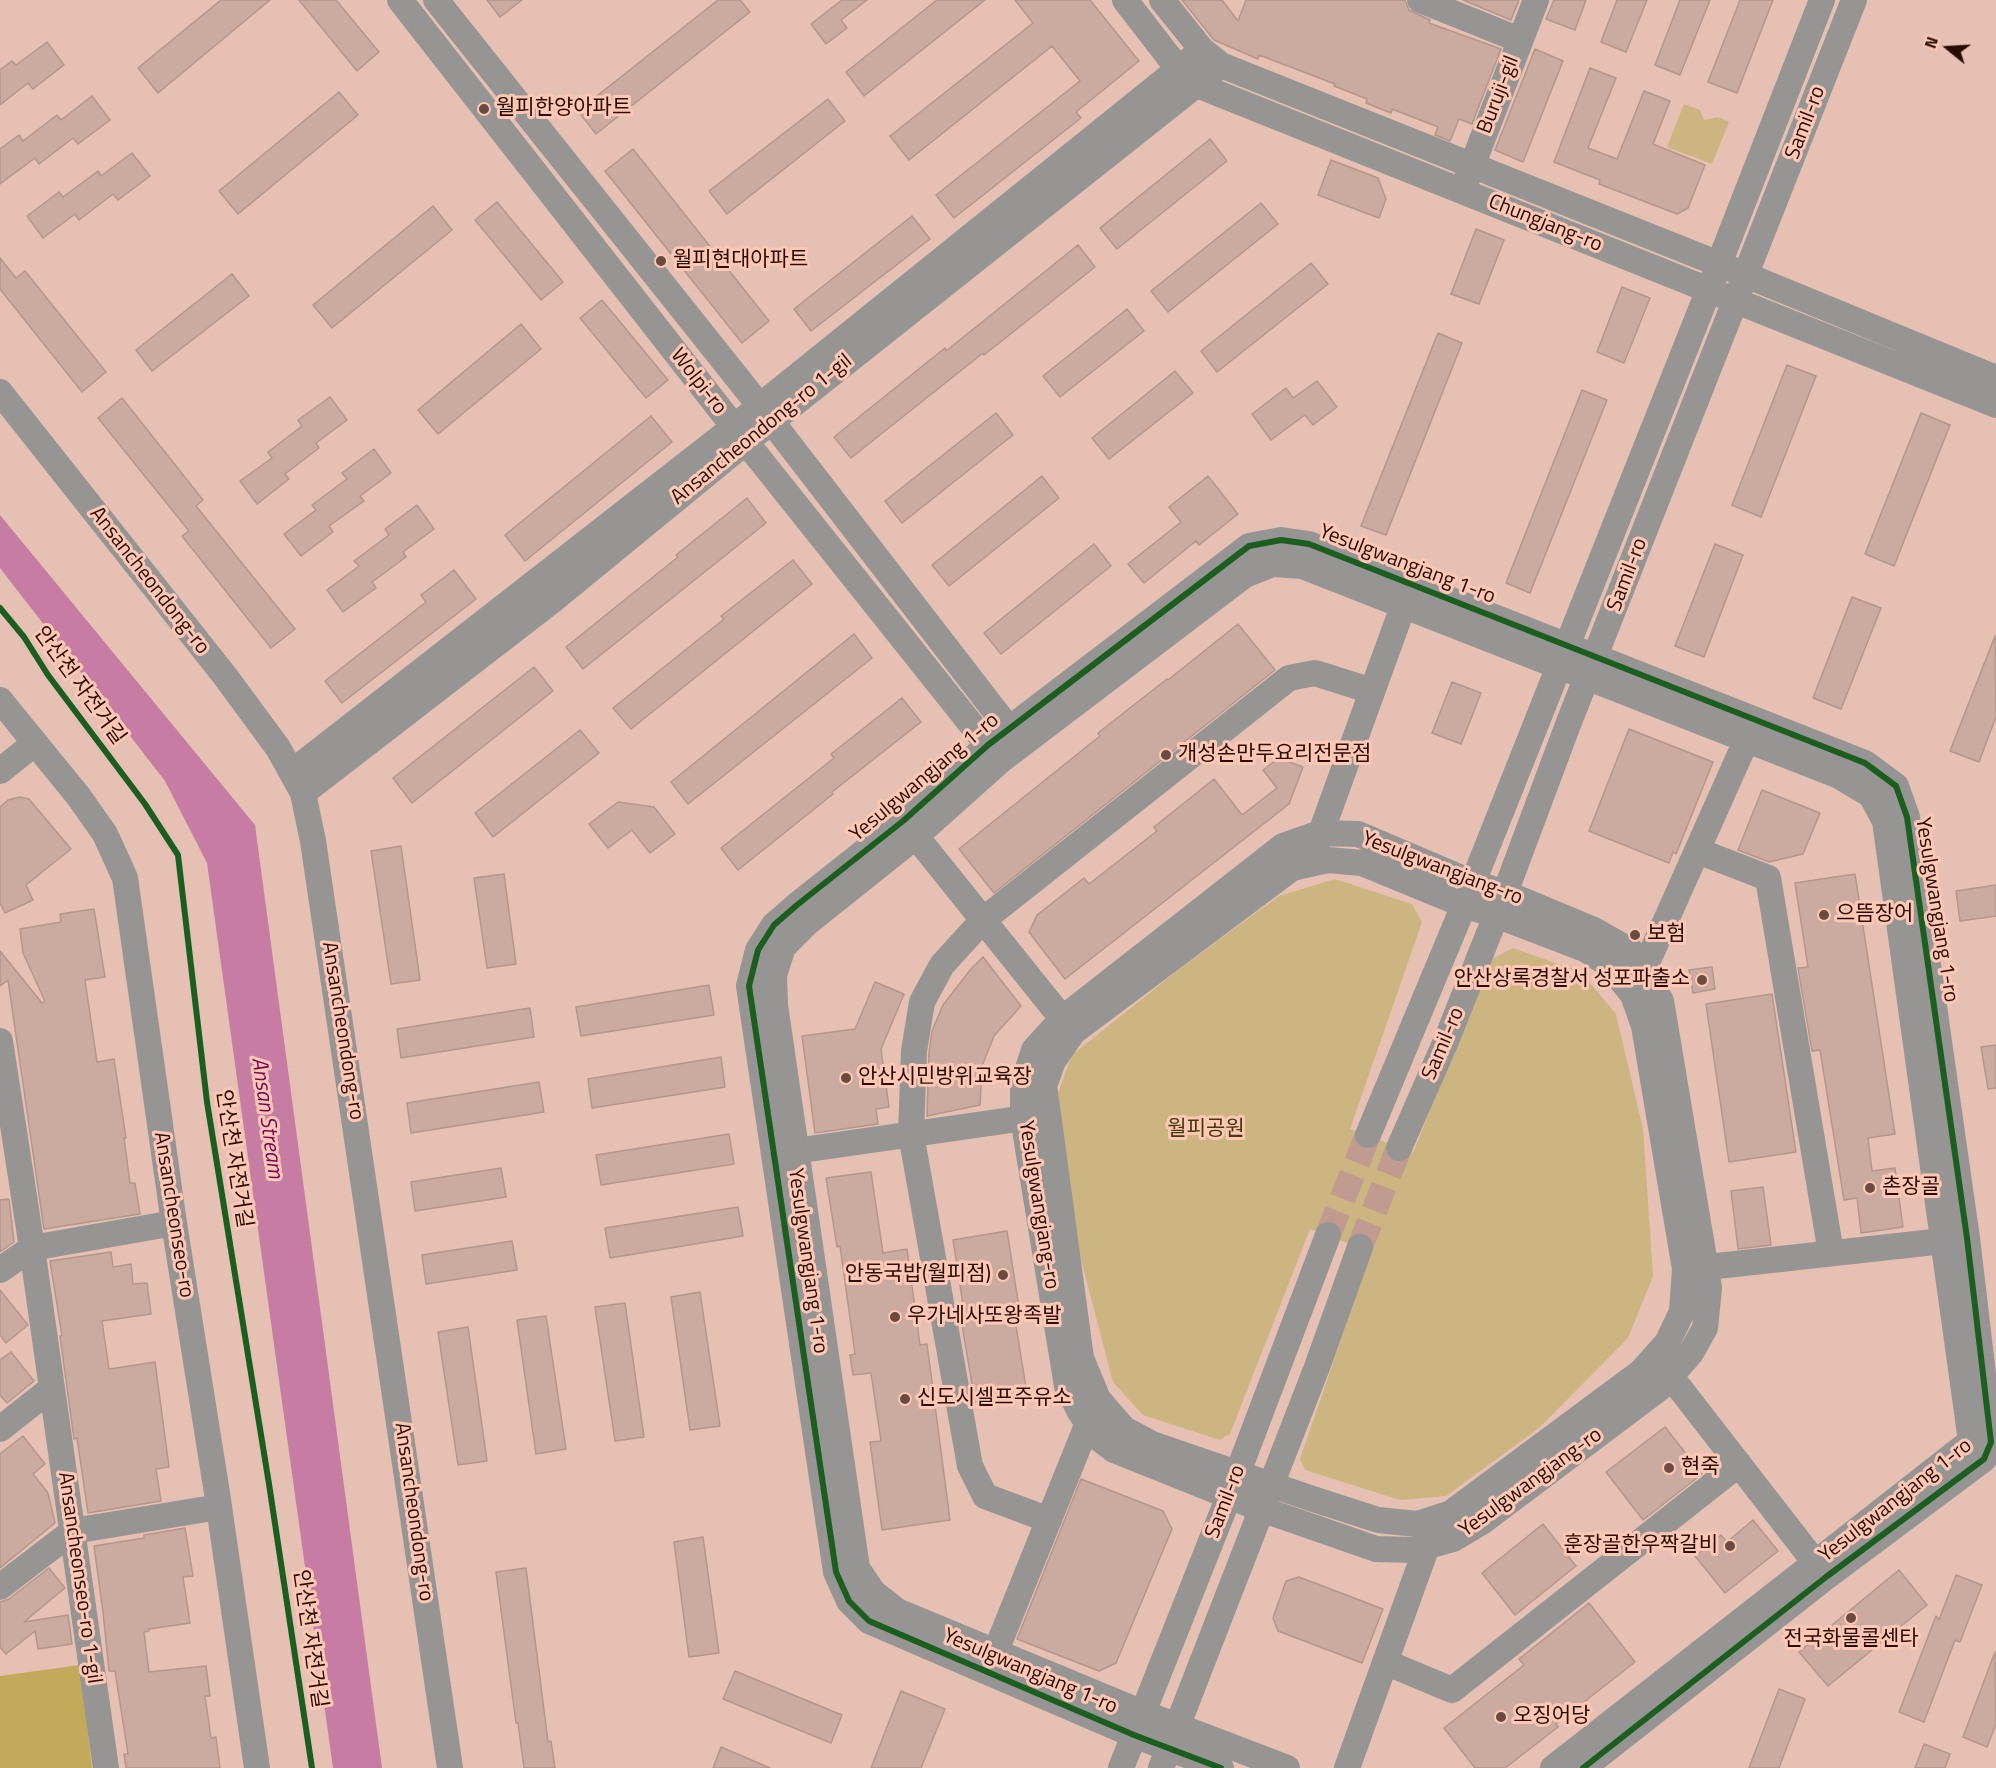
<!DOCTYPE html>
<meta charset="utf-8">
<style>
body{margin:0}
#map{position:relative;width:1996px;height:1768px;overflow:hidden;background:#e5c0b3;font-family:"Titillium Web",sans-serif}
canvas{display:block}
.north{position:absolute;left:1918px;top:18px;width:60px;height:60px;-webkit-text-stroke:4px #fcc8b5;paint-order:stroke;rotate:288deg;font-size:16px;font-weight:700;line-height:24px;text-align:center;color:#2a0c02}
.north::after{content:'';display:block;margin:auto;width:21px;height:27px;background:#2a0c02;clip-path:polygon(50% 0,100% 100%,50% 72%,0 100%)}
</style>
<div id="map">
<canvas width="1996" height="1768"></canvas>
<div class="north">N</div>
</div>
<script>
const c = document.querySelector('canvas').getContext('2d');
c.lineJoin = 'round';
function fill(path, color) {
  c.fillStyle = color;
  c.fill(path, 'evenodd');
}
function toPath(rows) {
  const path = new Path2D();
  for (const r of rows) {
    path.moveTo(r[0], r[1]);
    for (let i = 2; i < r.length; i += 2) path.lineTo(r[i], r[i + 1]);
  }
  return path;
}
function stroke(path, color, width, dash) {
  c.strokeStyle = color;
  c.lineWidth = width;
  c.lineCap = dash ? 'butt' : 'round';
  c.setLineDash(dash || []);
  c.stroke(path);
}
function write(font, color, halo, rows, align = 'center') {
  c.font = font + ' "Titillium Web","Noto Sans KR",sans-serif';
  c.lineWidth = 6;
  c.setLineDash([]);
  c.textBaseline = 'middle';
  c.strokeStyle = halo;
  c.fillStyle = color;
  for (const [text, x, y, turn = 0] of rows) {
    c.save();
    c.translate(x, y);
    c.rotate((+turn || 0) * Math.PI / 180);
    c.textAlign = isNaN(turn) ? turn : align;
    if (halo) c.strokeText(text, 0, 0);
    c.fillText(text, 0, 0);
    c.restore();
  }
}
const green = toPath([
 [1684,104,1700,110,1704,120,1718,117,1729,122,1712,164,1667,147],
 [1335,879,1412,904,1422,922,1350,1129,1413,1153,1490,960,1513,948,1581,972,1616,1014,1643,1129,1653,1276,1628,1338,1539,1428,1446,1496,1400,1500,1305,1470,1300,1459,1371,1252,1310,1229,1230,1434,1220,1440,1143,1415,1113,1382,1078,1248,1056,1098,1072,1055,1182,967,1279,896]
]);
const forest = toPath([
 [80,1665,92,1768,0,1768,0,1676]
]);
const water = toPath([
 [0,515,255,825,382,1768,333,1768,207,863,165,781,0,568]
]);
const building = toPath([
 [221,0,270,0,158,93,138,68,221,0],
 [299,0,336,0,379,52,357,71,299,0],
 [487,0,522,0,500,17,487,0],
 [718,0,740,0,750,12,596,134,578,111,718,0],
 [842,0,867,0,841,20,847,28,826,44,811,24,842,0],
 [937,0,985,0,864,96,846,72,937,0],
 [1015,0,1090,0,1139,61,1076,112,1081,118,954,218,936,195,1080,81,1052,46,909,160,890,136,1033,23,1015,0],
 [1182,0,1222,0,1238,21,1246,0,1405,0,1409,10,1430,20,1429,23,1501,49,1472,124,1459,119,1450,141,1435,135,1438,127,1392,109,1391,113,1366,103,1367,99,1334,86,1335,84,1259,55,1258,59,1214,40,1182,0],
 [1463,0,1519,0,1511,20,1463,0],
 [1554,0,1586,0,1575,30,1546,19,1554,0],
 [1617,0,1647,0,1626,52,1601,42,1617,0],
 [1680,0,1710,0,1680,75,1655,65,1680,0],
 [1740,0,1773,0,1737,93,1708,82,1740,0],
 [47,42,64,65,33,89,28,83,0,105,0,70,12,61,16,65,47,42],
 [1535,49,1563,61,1523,162,1495,150,1535,49],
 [1590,68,1616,78,1588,148,1617,159,1644,91,1670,101,1653,144,1705,165,1688,208,1677,214,1599,184,1600,180,1554,162,1590,68],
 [339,92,358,115,238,214,219,191,339,92],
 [92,96,110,120,78,144,73,138,39,164,35,158,0,184,0,149,19,135,23,141,57,115,61,120,92,96],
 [828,99,845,121,727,214,709,191,828,99],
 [1210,139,1227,161,1117,249,1100,228,1210,139],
 [633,149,769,321,742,343,605,171,633,149],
 [132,153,150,176,118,200,113,194,79,220,75,214,43,238,27,216,59,192,63,197,98,171,101,176,132,153],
 [1331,160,1378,178,1386,199,1379,218,1318,195,1331,160],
 [497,202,563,282,541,300,475,220,497,202],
 [1261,203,1278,224,1168,312,1151,291,1261,203],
 [433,206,452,230,332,328,313,305,433,206],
 [912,216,930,239,811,331,794,309,912,216],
 [1476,229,1504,240,1479,304,1451,294,1476,229],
 [1078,245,1095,267,984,355,983,353,851,458,834,437,945,348,946,351,1078,245],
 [0,258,16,278,25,271,106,372,82,392,0,289,0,258],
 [1311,263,1328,284,1217,372,1201,351,1311,263],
 [232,274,249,296,152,371,136,350,232,274],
 [1622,287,1650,298,1624,363,1597,352,1622,287],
 [602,300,668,380,646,398,580,318,602,300],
 [1127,309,1144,331,1060,397,1043,376,1127,309],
 [521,324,541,349,438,434,418,410,521,324],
 [1438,333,1462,343,1386,535,1361,526,1438,333],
 [1787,365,1816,376,1761,517,1732,505,1787,365],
 [1175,371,1193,393,1109,459,1092,438,1175,371],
 [1317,381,1337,407,1313,425,1305,415,1271,440,1252,414,1286,388,1293,398,1317,381],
 [1582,390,1607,400,1530,593,1506,583,1582,390],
 [330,397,347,420,316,443,319,448,285,474,289,479,257,504,240,481,272,458,268,452,302,426,298,420,330,397],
 [122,398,203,500,196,506,295,629,271,648,182,536,189,531,98,418,122,398],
 [996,413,1013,435,902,523,885,501,996,413],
 [1921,413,1950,425,1894,566,1865,554,1921,413],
 [651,416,672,442,525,561,505,535,651,416],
 [374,449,391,473,360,496,364,501,329,526,333,532,301,556,284,534,316,510,312,505,347,479,342,473,374,449],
 [1042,476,1059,498,949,586,932,565,1042,476],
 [1208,476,1238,514,1199,545,1196,541,1144,583,1128,564,1181,522,1169,507,1208,476],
 [747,498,766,523,583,669,566,647,678,557,676,555,747,498],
 [417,505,434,529,403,552,406,557,372,582,376,588,343,612,327,590,359,566,354,561,389,535,385,529,417,505],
 [1094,544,1111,566,1001,654,984,633,1094,544],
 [1715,544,1743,555,1704,657,1675,646,1715,544],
 [793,560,812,584,631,729,613,708,724,619,721,616,793,560],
 [454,570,476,599,342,703,325,681,426,602,421,595,454,570],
 [1852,597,1881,608,1841,709,1813,698,1852,597],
 [1238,624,1275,670,994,893,959,849,1100,736,1098,733,1167,679,1168,680,1238,624],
 [854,634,872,658,688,804,671,782,854,634],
 [1995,636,1996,717,1979,762,1950,751,1995,636],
 [534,667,553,691,412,803,393,778,534,667],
 [1452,682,1481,693,1461,744,1432,733,1452,682],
 [902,698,921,722,832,792,833,794,738,870,721,848,834,758,831,754,902,698],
 [1629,729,1713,762,1676,854,1673,852,1669,863,1589,831,1629,729],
 [580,730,599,753,493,837,475,813,580,730],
 [1279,758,1303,767,1289,804,1065,979,1029,932,1037,915,1084,878,1089,884,1157,831,1154,827,1214,779,1242,815,1277,788,1263,770,1279,758],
 [1762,790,1820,813,1803,854,1769,862,1738,850,1762,790],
 [20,797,29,799,71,849,26,885,33,900,5,913,0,903,0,807,8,800,20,797],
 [618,802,654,807,675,834,650,853,632,830,608,848,589,824,618,802],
 [401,846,420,980,391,984,371,851,401,846],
 [504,874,516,964,487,968,474,878,504,874],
 [1855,874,1895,1134,1868,1138,1872,1171,1895,1168,1903,1227,1861,1233,1857,1198,1844,1200,1820,1050,1812,1051,1798,968,1808,967,1795,883,1855,874],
 [1996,885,1996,916,1960,921,1956,891,1996,885],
 [94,909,105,977,85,980,97,1062,114,1059,126,1138,124,1138,130,1183,135,1183,140,1214,44,1229,8,980,0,986,0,951,42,1003,45,1001,23,953,20,929,61,922,60,914,94,909],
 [983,957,1021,1006,994,1036,982,1066,980,1105,927,1116,929,1052,932,1031,943,1005,971,969,983,957],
 [1712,967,1715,989,1693,993,1689,970,1712,967],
 [875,982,904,994,881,1049,889,1107,876,1109,878,1124,815,1133,802,1036,855,1029,875,982],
 [709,985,714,1015,581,1036,576,1007,709,985],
 [1772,994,1796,1152,1729,1162,1706,1004,1772,994],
 [530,1008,534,1037,401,1058,397,1029,530,1008],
 [1996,1045,1996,1088,1988,1089,1981,1047,1996,1045],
 [721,1057,725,1087,592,1108,588,1079,721,1057],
 [539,1082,544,1112,411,1133,407,1103,539,1082],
 [729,1134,734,1164,601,1185,596,1155,729,1134],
 [501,1168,506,1197,415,1211,411,1182,501,1168],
 [871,1172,883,1253,907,1249,920,1345,927,1344,950,1520,882,1530,870,1442,881,1441,871,1373,853,1375,850,1355,855,1354,840,1246,837,1247,826,1178,871,1172],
 [1763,1187,1771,1245,1738,1249,1731,1191,1763,1187],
 [9,1199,14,1242,0,1252,0,1200,9,1199],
 [738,1207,743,1236,610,1258,605,1228,738,1207],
 [1007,1231,1019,1307,1013,1308,1027,1393,975,1402,962,1325,966,1324,953,1240,1007,1231],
 [512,1241,517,1270,426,1284,422,1255,512,1241],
 [111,1252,113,1267,131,1264,133,1284,147,1283,151,1314,102,1321,109,1369,155,1362,169,1467,156,1469,161,1501,88,1513,77,1438,74,1439,60,1336,62,1336,50,1261,111,1252],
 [0,1290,28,1325,6,1343,0,1335,0,1290],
 [700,1292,720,1426,690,1430,671,1297,700,1292],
 [625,1303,644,1437,615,1441,595,1307,625,1303],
 [546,1316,566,1449,536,1454,517,1320,546,1316],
 [468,1327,487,1461,458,1465,438,1332,468,1327],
 [11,1352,34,1381,7,1403,0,1395,0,1360,11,1352],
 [1665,1427,1702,1474,1643,1520,1606,1472,1665,1427],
 [23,1436,45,1464,33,1474,48,1493,55,1523,0,1568,0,1454,23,1436],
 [1081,1479,1163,1511,1172,1529,1116,1663,1099,1671,1017,1639,1081,1479],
 [1753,1520,1778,1551,1725,1593,1695,1556,1721,1535,1727,1542,1753,1520],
 [1543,1524,1576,1566,1515,1615,1482,1573,1543,1524],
 [185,1528,193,1576,183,1577,190,1623,149,1629,149,1631,144,1632,149,1672,206,1666,210,1696,205,1696,211,1738,216,1737,220,1768,126,1768,124,1754,128,1754,115,1671,109,1671,103,1612,94,1546,144,1538,144,1535,185,1528],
 [703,1537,719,1653,689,1657,674,1542,703,1537],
 [49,1568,65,1588,24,1622,68,1615,72,1644,38,1649,35,1631,6,1654,0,1647,0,1602,9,1599,49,1568],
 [526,1568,548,1742,551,1741,555,1768,524,1768,518,1723,516,1723,496,1572,526,1568],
 [1899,1570,1927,1605,1828,1686,1799,1652,1899,1570],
 [1956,1575,1982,1585,1960,1642,1955,1640,1924,1722,1899,1712,1936,1616,1939,1620,1956,1575],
 [1299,1577,1383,1609,1362,1663,1278,1631,1273,1618,1286,1581,1299,1577],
 [1589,1603,1635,1662,1556,1724,1558,1727,1505,1768,1475,1768,1444,1728,1524,1665,1519,1659,1589,1603],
 [1995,1652,1996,1724,1987,1747,1963,1737,1995,1652],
 [735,1671,842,1715,831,1743,723,1699,735,1671],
 [1779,1689,1805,1699,1779,1768,1749,1768,1779,1689],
 [901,1691,945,1709,921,1768,871,1768,901,1691],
 [1924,1744,1950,1754,1945,1768,1915,1768,1924,1744],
 [721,1747,770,1768,713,1768,721,1747]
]);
const minorTunnel = toPath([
 [1328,1235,1368,1135],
 [1360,1247,1399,1148]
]);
const minor = toPath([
 [400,0,734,427,998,758],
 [436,0,759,405,1019,742],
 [1125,0,1179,70,1197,85,1996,405],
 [1162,0,1202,50,1221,65,1719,264,1996,378],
 [1420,0,1520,40],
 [1467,179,1536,0],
 [0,392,225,676,278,748,303,793,313,841,450,1768],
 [0,700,79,797,105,834,125,878,174,1223,217,1493,257,1768],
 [0,771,35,743],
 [292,772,734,427,1202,50],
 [303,793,553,600,747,441,1221,65],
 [906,824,1073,1032],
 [1320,833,1358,834,1473,883,1505,893,1594,930,1631,951,1644,969,1661,1001,1709,1288,1705,1328,1691,1353,1661,1387,1483,1521,1453,1539,1414,1550,1376,1549,1261,1509,1114,1450,1097,1437,1080,1412,1067,1386,1023,1118,1023,1084,1034,1050,1062,1019,1283,846,1320,833],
 [1315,849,1409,590],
 [1698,851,1768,878,1831,1253],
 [1328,860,1362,863,1464,905,1496,915,1585,949,1609,965,1633,995,1644,1026,1685,1269,1682,1312,1667,1343,1641,1372,1451,1513,1417,1524,1378,1520,1310,1498,1152,1444,1124,1429,1098,1399,1081,1358,1048,1114,1044,1086,1053,1061,1073,1032,1292,868,1328,860],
 [1638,983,1754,723],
 [0,1041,32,1248,106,1768],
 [1368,1135,1464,905,1719,264,1822,0],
 [1399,1148,1446,1041,1505,893,1569,722,1854,0],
 [781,1153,1039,1116],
 [1690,1269,1961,1239],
 [0,1270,32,1248,174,1223],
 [1661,1364,1824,1574],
 [0,1429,52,1388],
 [1049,1520,985,1496,970,1466,911,1134,914,1051,922,1002,942,965,983,920,1289,678,1315,673,1372,691],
 [0,1587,73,1531,219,1507],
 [1385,1662,1452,1690,1739,1464],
 [989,1668,1092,1413],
 [1121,1768,1229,1496,1328,1235],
 [1161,1768,1317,1367,1360,1247],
 [1221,1768,1134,1735,869,1621,849,1601,836,1572,749,986,758,950,774,925,797,905,903,821,988,745,1249,546,1281,540,1309,544,1865,763,1896,786,1907,817,1967,1238,1991,1442,1984,1459,1826,1577,1583,1768],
 [1287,1768,1143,1713,897,1611,873,1592,857,1568,775,1005,774,975,783,947,807,923,916,836,1000,761,1245,575,1273,564,1302,566,1839,776,1871,795,1885,821,1971,1441,1553,1768],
 [1347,1768,1431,1535]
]);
const cycleway = toPath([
 [0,608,24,637,48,675,145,804,178,855,207,1102,269,1484,312,1768],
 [1221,1768,1134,1735,869,1621,849,1601,836,1572,749,986,758,950,774,925,797,905,903,821,988,745,1249,546,1281,540,1309,544,1865,763,1896,786,1907,817,1967,1238,1991,1442,1984,1459,1826,1577,1583,1768]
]);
const markers = [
 [484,109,6,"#6b4b40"],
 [661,261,6,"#6b4b40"],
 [1166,755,6,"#6b4b40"],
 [1824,915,6,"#6b4b40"],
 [1635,935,6,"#6b4b40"],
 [1702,980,6,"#6b4b40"],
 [846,1078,6,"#6b4b40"],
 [1870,1188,6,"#6b4b40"],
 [1003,1275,6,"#6b4b40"],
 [895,1317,6,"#6b4b40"],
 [905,1399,6,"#6b4b40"],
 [1669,1468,6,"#6b4b40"],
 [1730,1546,6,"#6b4b40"],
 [1851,1618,6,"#6b4b40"],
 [1501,1717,6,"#6b4b40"]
];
const streetNames = [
 ["Buruji-gil",1499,95,-69],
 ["Samil-ro",1806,123,-69],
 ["Chungjang-ro",1545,224,22],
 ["Wolpi-ro",698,382,52],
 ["Ansancheondong-ro 1-gil",762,430,-39],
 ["Yesulgwangjang 1-ro",1407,565,21],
 ["Samil-ro",1628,575,-69],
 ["Ansancheondong-ro",149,581,52],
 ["안산천 자전거길",79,686,54],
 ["Yesulgwangjang 1-ro",925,778,-40],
 ["Yesulgwangjang-ro",1442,869,21],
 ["Yesulgwangjang 1-ro",1936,910,81],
 ["Ansancheondong-ro",342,1031,81],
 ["Samil-ro",1444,1044,-67],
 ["안산천 자전거길",233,1159,81],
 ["Yesulgwangjang-ro",1038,1205,81],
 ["Ansancheonseo-ro",173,1215,81],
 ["Yesulgwangjang 1-ro",807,1261,82],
 ["Yesulgwangjang-ro",1531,1483,-36],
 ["Yesulgwangjang 1-ro",1896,1501,-38],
 ["Samil-ro",1226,1502,-69],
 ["Ansancheondong-ro",413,1512,82],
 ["Ansancheonseo-ro 1-gil",79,1578,82],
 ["안산천 자전거길",309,1639,82],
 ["Yesulgwangjang 1-ro",1030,1672,23]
];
const poiNames = [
 ["월피한양아파트",496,109],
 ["월피현대아파트",673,261],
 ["개성손만두요리전문점",1178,755],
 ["으뜸장어",1836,915],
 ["보험",1647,935],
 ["안산상록경찰서 성포파출소",1690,980,"right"],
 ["안산시민방위교육장",858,1078],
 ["촌장골",1882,1188],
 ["안동국밥(월피점)",991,1275,"right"],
 ["우가네사또왕족발",907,1317],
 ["신도시셀프주유소",917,1399],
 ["현죽",1681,1468],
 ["훈장골한우짝갈비",1718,1546,"right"],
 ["전국화물콜센타",1851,1640,"center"],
 ["오징어당",1513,1717]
];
const parkNames = [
 ["월피공원",1206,1130]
];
const waterNames = [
 ["Ansan Stream",266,1118,82]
];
fill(green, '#ccb580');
fill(forest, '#c3aa5b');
fill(water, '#c77da3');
fill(building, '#cbab9f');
stroke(building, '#b5968a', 1.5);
stroke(minorTunnel, '#c09c90', 26, [26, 13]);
stroke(minor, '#979494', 26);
stroke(cycleway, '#1b5e20', 6);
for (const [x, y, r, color] of markers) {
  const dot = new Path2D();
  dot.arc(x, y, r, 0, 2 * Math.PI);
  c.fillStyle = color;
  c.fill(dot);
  stroke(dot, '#fcc8b5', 2);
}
write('21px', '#2a0c02', '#fcc8b5', streetNames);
write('21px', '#2a0c02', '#fcc8b5', poiNames, 'left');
write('21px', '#423b09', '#fcc8b5', parkNames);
write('italic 22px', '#77005b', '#fcc8b5', waterNames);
</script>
